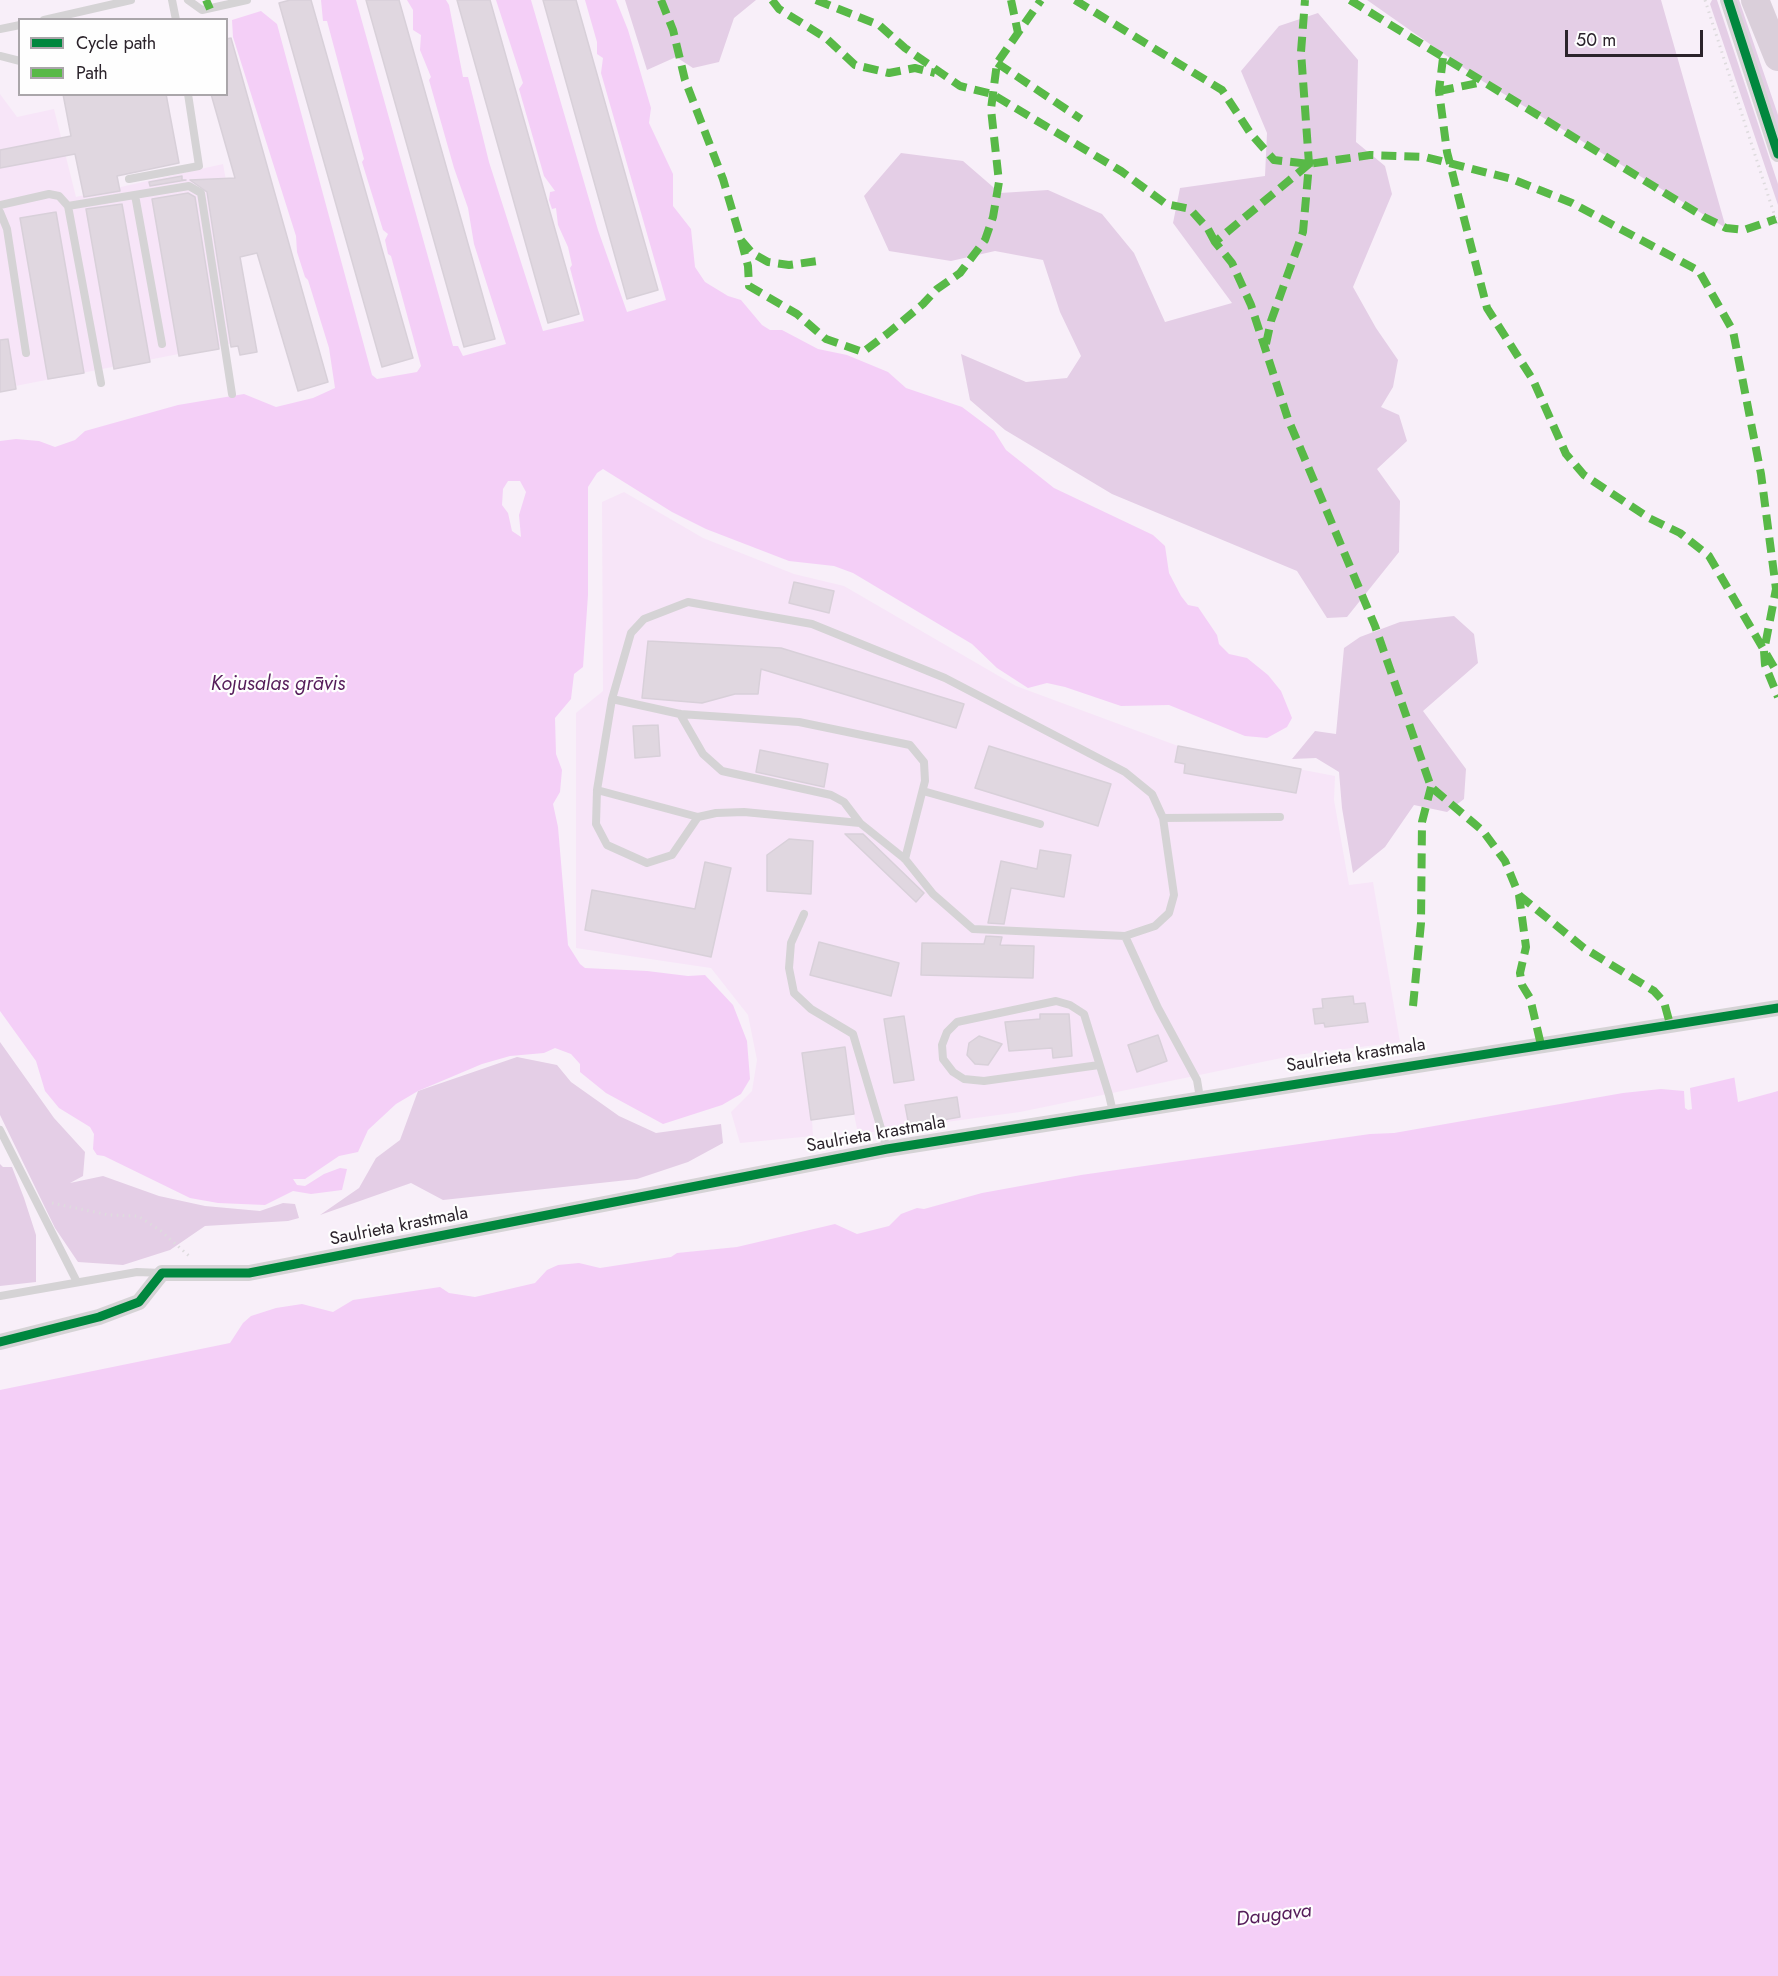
<!DOCTYPE html>
<meta charset="utf-8">
<style>
body{margin:0}
#map{position:relative;width:1778px;height:1976px;overflow:hidden;background:#f8eff9;font-family:Jost,sans-serif}
canvas{display:block}
.legend{position:absolute;left:18px;top:18px;width:210px;height:78px;box-sizing:border-box;background:#fefefe;border:2px solid #aaa6aa;margin:0;padding:8px 10px;list-style:none;font-size:18px;color:#2b232b}
.legend li{display:flex;align-items:center;gap:12px;height:30px}
.legend b{width:30px;border:2px solid #aaa6aa}
.scale{position:absolute;left:1565px;top:30px;width:138px;height:27px;box-sizing:border-box;border:3px solid #2b232b;border-top:0;padding-left:8px;font-size:18px;line-height:21px;white-space:nowrap;color:#2b232b;-webkit-text-stroke:4px #fefefe;paint-order:stroke}
</style>
<div id="map">
<canvas width="1778" height="1976"></canvas>
<ul class="legend">
<li><b style="height:8px;background:#00873e"></b>Cycle path</li>
<li><b style="height:8px;background:#58b947"></b>Path</li>
</ul>
<div class="scale">50 m</div>
</div>
<script>
const c = document.querySelector('canvas').getContext('2d');
c.lineJoin = 'round';
function fill(path, color) {
  c.fillStyle = color;
  c.fill(path, 'evenodd');
}
function toPath(rows) {
  const path = new Path2D();
  for (const r of rows) {
    path.moveTo(r[0], r[1]);
    for (let i = 2; i < r.length; i += 2) path.lineTo(r[i], r[i + 1]);
  }
  return path;
}
function stroke(path, color, width, dash) {
  c.strokeStyle = color;
  c.lineWidth = width;
  c.lineCap = dash ? 'butt' : 'round';
  c.setLineDash(dash || []);
  c.stroke(path);
}
function write(font, color, halo, rows, align = 'center') {
  c.font = font + ' Jost,sans-serif';
  c.lineWidth = 4.5;
  c.setLineDash([]);
  c.textBaseline = 'middle';
  c.strokeStyle = halo;
  c.fillStyle = color;
  for (const [text, x, y, turn = 0] of rows) {
    c.save();
    c.translate(x, y);
    c.rotate((+turn || 0) * Math.PI / 180);
    c.textAlign = isNaN(turn) ? turn : align;
    if (halo) c.strokeText(text, 0, 0);
    c.fillText(text, 0, 0);
    c.restore();
  }
}
const built = toPath([
 [0,94,17,117,54,109,76,197,223,164,255,339,0,389],
 [624,492,703,538,794,574,844,586,1016,686,1178,746,1335,776,1334,800,1349,885,1373,882,1400,1042,1296,1055,1020,1112,858,1134,854,1114,812,1120,813,1136,740,1143,731,1112,752,1091,757,1060,748,1015,711,968,576,948,576,713,603,691,602,502]
]);
const green = toPath([
 [625,0,756,0,734,18,719,62,693,68,676,57,647,70],
 [1367,0,1661,0,1726,228,1484,82],
 [1712,0,1717,0,1778,184,1778,205,1710,4],
 [1734,0,1739,0,1778,115,1778,135],
 [1318,13,1358,60,1356,142,1385,166,1392,194,1353,287,1376,328,1398,360,1393,387,1381,407,1399,415,1407,441,1377,469,1400,501,1399,552,1347,617,1327,618,1297,571,1112,494,1005,430,970,400,961,354,1026,382,1067,378,1081,356,1060,312,1043,260,995,251,951,261,889,251,864,196,901,153,963,161,1000,193,1048,190,1102,214,1134,253,1165,322,1232,303,1173,223,1180,188,1265,176,1267,133,1241,71,1279,26],
 [1454,616,1474,634,1478,663,1423,711,1466,769,1464,799,1447,812,1414,805,1385,847,1353,873,1342,808,1339,772,1316,758,1292,759,1315,731,1336,734,1344,648,1360,637,1400,622],
 [0,1042,54,1118,85,1152,83,1176,70,1183,103,1176,159,1196,205,1206,260,1211,283,1203,295,1204,299,1218,288,1221,205,1226,170,1250,123,1265,78,1262,55,1228,0,1115],
 [517,1057,557,1065,571,1082,619,1116,656,1133,721,1124,723,1143,688,1162,637,1179,443,1200,411,1183,320,1215,359,1188,376,1158,400,1140,418,1091],
 [0,1164,3,1167,12,1167,24,1198,36,1235,36,1282,0,1286]
]);
const water = toPath([
 [321,0,356,0,453,346,458,346,463,356,506,344,474,244,468,208,454,168,429,80,431,77,420,50,421,35,413,30,413,10,407,0,446,0,449,5,463,77,468,77,489,162,543,331,584,321,570,268,572,265,568,247,558,225,556,208,552,209,549,200,550,192,555,191,544,176,519,89,523,83,496,0,531,0,598,230,627,312,666,300,601,73,603,58,597,54,597,42,585,0,616,0,628,30,651,108,649,123,673,174,673,206,691,229,695,267,705,282,728,296,741,300,762,325,770,330,782,330,818,349,847,355,888,372,906,388,962,407,994,431,1006,450,1054,488,1153,535,1165,546,1169,573,1181,596,1188,605,1198,607,1217,635,1219,644,1229,654,1247,658,1268,675,1281,691,1292,718,1287,727,1267,738,1245,736,1169,705,1121,706,1065,687,1047,683,1028,688,997,668,972,644,853,573,834,566,789,561,706,529,672,512,603,469,597,473,588,487,588,595,583,667,574,674,571,699,555,718,556,754,562,770,560,792,553,804,558,827,568,945,580,964,585,968,647,971,688,976,705,975,733,1005,747,1041,750,1079,741,1094,722,1105,663,1124,606,1093,580,1072,580,1064,571,1054,555,1048,544,1053,510,1056,482,1064,418,1091,396,1104,368,1130,358,1152,339,1156,305,1179,293,1179,297,1185,305,1186,324,1174,340,1168,347,1169,342,1190,311,1194,293,1191,265,1205,218,1203,190,1198,104,1156,97,1155,93,1149,94,1134,90,1127,59,1108,45,1091,36,1061,0,1011,0,441,16,439,39,441,55,447,75,440,85,431,178,405,244,394,276,407,313,398,335,388,329,348,308,280,305,277,297,252,296,236,233,37,232,20,261,11,277,24,372,375,377,379,417,372,421,366,391,256,388,254,385,240,388,234,383,230,362,162,364,159,327,21,323,21],
 [508,481,520,481,526,492,519,515,521,537,512,531,508,513,502,505,503,489],
 [1778,1075,1778,1976,0,1976,0,1390,230,1343,243,1323,251,1316,276,1308,302,1304,333,1312,353,1300,440,1287,449,1293,475,1297,535,1283,547,1270,558,1265,579,1263,600,1268,671,1257,677,1253,737,1247,835,1224,857,1234,889,1226,901,1214,917,1208,924,1209,982,1193,1081,1175,1370,1134,1394,1133,1623,1093,1661,1089,1684,1091,1685,1108,1688,1110,1692,1109,1690,1088,1741,1076,1744,1085]
]);
const pier = toPath([
 [1778,1072,1778,1091,1738,1102,1734,1075,1743,1073,1746,1082]
]);
const building = toPath([
 [290,0,311,0,413,358,382,367,279,3,290,0],
 [366,0,399,0,495,339,464,347,366,0],
 [457,0,490,0,579,314,548,323,457,0],
 [543,0,576,0,658,290,627,299,543,0],
 [231,38,328,382,298,391,257,253,240,257,257,352,240,355,238,346,231,347,207,192,190,180,235,178,211,94,226,94,226,39,231,38],
 [63,94,166,94,179,163,117,176,120,191,84,197,75,154,0,168,0,150,71,136,63,94],
 [182,176,182,180,186,180,150,186,149,182,182,176],
 [188,193,195,197,219,349,179,356,152,199,188,193],
 [122,204,150,362,114,369,86,209,122,204],
 [56,212,84,373,48,379,20,218,56,212],
 [8,339,16,389,0,392,0,340,8,339],
 [794,582,834,591,829,613,789,603,794,582],
 [648,641,781,648,964,704,956,728,761,669,758,694,735,694,702,703,642,698,648,641],
 [658,725,660,756,635,758,633,726,658,725],
 [989,746,1111,784,1098,826,975,788,989,746],
 [1178,746,1301,769,1296,793,1184,773,1185,764,1175,762,1178,746],
 [760,750,828,764,824,787,756,772,760,750],
 [845,834,863,834,924,893,916,902,845,834],
 [789,839,813,841,811,894,767,891,767,855,789,839],
 [1040,850,1071,855,1064,897,1011,888,1004,924,988,923,1001,861,1037,869,1040,850],
 [705,862,731,868,711,957,585,930,592,890,695,909,705,862],
 [986,936,1002,937,1000,945,1034,946,1033,978,921,975,922,943,984,944,986,936],
 [819,942,899,963,891,996,810,975,819,942],
 [1353,996,1354,1004,1365,1003,1368,1022,1325,1027,1324,1023,1315,1024,1313,1009,1323,1008,1322,999,1353,996],
 [1040,1014,1069,1014,1072,1056,1053,1058,1052,1048,1009,1051,1005,1022,1040,1019,1040,1014],
 [904,1016,914,1080,894,1083,884,1019,904,1016],
 [1158,1035,1167,1061,1137,1072,1128,1045,1158,1035],
 [979,1036,1002,1044,988,1065,975,1064,967,1055,969,1043,979,1036],
 [845,1047,854,1114,811,1120,802,1053,845,1047],
 [957,1097,960,1117,909,1126,905,1105,957,1097]
]);
const path = toPath([
 [1705,0,1778,226],
 [52,1203,109,1215,138,1216,161,1231,189,1256]
]);
const lane = toPath([
 [172,0,176,20],
 [188,0,202,10,247,0],
 [44,20,131,0],
 [0,29,20,25],
 [0,56,20,61],
 [129,179,199,166,188,94],
 [135,195,162,344],
 [0,205,49,194,59,196,68,206,189,186,201,193,232,394],
 [68,206,101,383],
 [0,212,7,229,26,353],
 [612,699,680,714,799,722,910,745,924,762,925,781,905,859],
 [680,714,703,754,722,771,831,795,844,802,860,823],
 [597,790,698,817],
 [923,791,1040,824],
 [1163,818,1280,817],
 [804,914,791,943,789,968,794,993,811,1009,853,1034,887,1149],
 [1125,936,1155,926,1169,913,1174,895,1163,818,1152,794,1125,772,945,678,812,624,688,602,644,619,631,633,612,699,597,790,596,824,607,845,647,863,672,855,698,817,716,813,744,812,860,823,905,859,933,894,973,929,1125,936,1158,1008,1197,1080,1200,1098],
 [1099,1065,984,1081,964,1079,953,1072,943,1059,942,1045,947,1032,957,1022,1056,1001,1070,1005,1084,1014,1109,1095,1113,1112],
 [0,1130,77,1282],
 [0,1296,137,1272,162,1273]
]);
const street = toPath([
 [1728,0,1778,154],
 [0,1342,99,1317,139,1302,162,1273,249,1273,887,1149,1778,1008]
]);
const highway = toPath([
 [1755,0,1778,57]
]);
const quiet = toPath([
 [206,0,210,9],
 [661,0,673,30,685,80,723,179,741,240,752,253,768,262,789,265,818,261],
 [772,0,779,9,826,38,855,65,889,73,915,68,935,73],
 [816,0,879,25,905,48,960,86,992,94,1121,171,1166,204,1190,209,1208,229,1215,242],
 [1011,0,1018,33],
 [1075,0,1222,90,1251,134,1274,160,1309,164,1370,155,1425,157,1512,179,1572,203,1699,271,1733,331,1761,474,1776,589,1764,651,1765,665,1778,697],
 [1350,0,1704,217,1726,228,1744,230,1776,219],
 [1443,58,1439,91,1447,152,1487,308,1533,380,1566,454,1584,475,1649,518,1680,533,1709,556,1778,674],
 [997,63,1081,119],
 [1439,91,1483,82],
 [1309,164,1215,242,1232,263,1251,305,1288,419,1375,626,1431,787,1483,831,1505,861,1519,895,1526,947,1520,973,1522,985,1530,998,1541,1045],
 [741,240,748,266,749,286,797,314,826,339,863,352,887,334,923,304,937,289,960,273,985,240,993,217,999,182,991,109,997,63,1041,0],
 [1266,344,1271,321,1303,232,1309,164,1301,52,1305,0],
 [1519,895,1584,948,1654,991,1664,1002,1670,1024],
 [1413,1006,1421,923,1422,822,1431,787]
]);
const cycleway = toPath([
 [1728,0,1778,154],
 [0,1342,99,1317,139,1302,162,1273,249,1273,887,1149,1778,1008]
]);
const streetNames = [
 ["Saulrieta krastmala",1356,1056,-9],
 ["Saulrieta krastmala",876,1135,-10],
 ["Saulrieta krastmala",399,1227,-11]
];
const waterNames = [
 ["Kojusalas grāvis",278,685],
 ["Daugava",1274,1916,-7]
];
fill(built, '#f7e5f8');
fill(green, '#e4cee6');
fill(water, '#f4cff7');
fill(pier, '#f8eff9');
fill(building, '#e0d7e0');
stroke(building, '#d8d0d9', 1.5);
stroke(path, '#dedbde', 3, [1.5, 4.5]);
stroke(lane, '#d5d3d5', 8);
stroke(street, '#d5d3d5', 16);
stroke(highway, '#dacfda', 28);
stroke(quiet, '#58b947', 8, [15, 8]);
stroke(cycleway, '#00873e', 9);
write('18px', '#2b232b', '#fefefe', streetNames);
write('italic 20px', '#551c5a', '#fefefe', waterNames);
</script>
